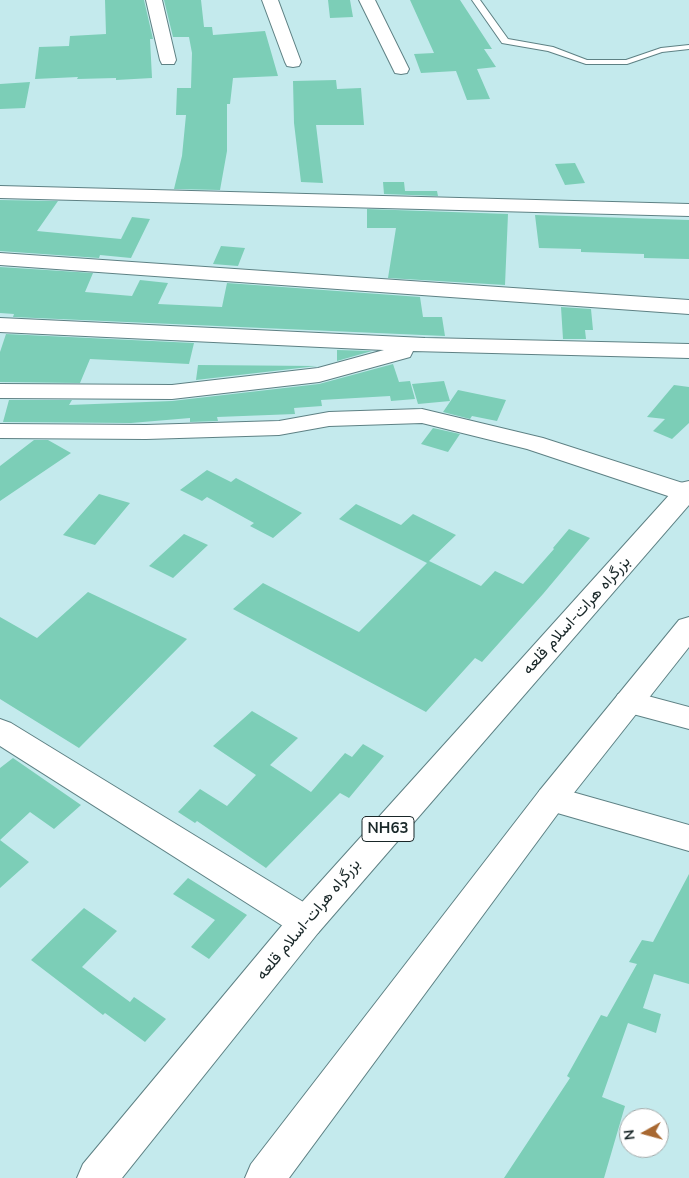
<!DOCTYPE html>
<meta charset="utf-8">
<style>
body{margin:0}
#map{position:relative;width:689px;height:1178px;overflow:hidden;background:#c4eaed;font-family:"Nunito Sans",sans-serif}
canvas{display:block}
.north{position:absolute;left:619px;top:1108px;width:50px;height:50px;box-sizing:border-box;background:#fff;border:1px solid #a3a9a9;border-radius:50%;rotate:263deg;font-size:14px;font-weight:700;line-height:20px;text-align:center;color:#192728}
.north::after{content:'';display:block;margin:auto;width:18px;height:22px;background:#a86831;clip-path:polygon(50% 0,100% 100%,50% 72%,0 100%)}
</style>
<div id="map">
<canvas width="689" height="1178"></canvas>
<div class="north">N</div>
</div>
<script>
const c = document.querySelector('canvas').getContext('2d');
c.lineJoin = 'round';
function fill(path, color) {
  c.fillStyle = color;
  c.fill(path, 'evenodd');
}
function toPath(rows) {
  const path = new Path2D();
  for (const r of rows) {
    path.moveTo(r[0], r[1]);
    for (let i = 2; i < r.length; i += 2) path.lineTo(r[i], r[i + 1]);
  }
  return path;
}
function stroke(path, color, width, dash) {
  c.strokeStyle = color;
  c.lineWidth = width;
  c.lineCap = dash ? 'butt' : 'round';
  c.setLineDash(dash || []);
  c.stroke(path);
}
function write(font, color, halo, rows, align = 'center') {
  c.font = font + ' "Nunito Sans",Vazirmatn,sans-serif';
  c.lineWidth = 5;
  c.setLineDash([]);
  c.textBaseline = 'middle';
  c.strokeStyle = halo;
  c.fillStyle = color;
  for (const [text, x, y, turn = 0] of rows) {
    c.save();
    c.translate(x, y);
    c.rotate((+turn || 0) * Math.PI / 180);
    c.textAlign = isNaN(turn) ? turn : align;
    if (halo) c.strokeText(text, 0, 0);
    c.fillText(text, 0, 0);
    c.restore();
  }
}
const building = toPath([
 [105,0,144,0,153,39,150,39,152,78,116,80,116,78,77,79,78,77,35,79,39,47,69,46,70,36,106,34],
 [164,0,201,0,204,27,212,27,213,35,265,31,278,76,233,78,230,104,227,104,227,151,220,190,174,189,182,156,186,115,176,115,177,88,191,88,192,53,189,37,173,37],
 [328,0,350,0,353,17,330,18],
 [410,0,460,0,492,49,484,49,496,67,477,69,490,99,467,100,456,71,421,73,414,54,434,53],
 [336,80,337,89,361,88,364,125,316,125,323,183,301,182,294,123,293,81],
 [30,82,25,108,0,109,0,84],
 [575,163,585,183,565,185,555,164],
 [383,182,404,182,405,191,437,191,438,196,384,194],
 [0,200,58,201,37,231,121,239,132,217,150,219,131,258,100,255,99,258,0,251],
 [367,209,508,214,505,285,388,278,396,228,367,228],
 [535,215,689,220,689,259,644,258,644,254,581,252,581,249,539,248],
 [221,246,245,248,238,266,213,264],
 [0,267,93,273,85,292,132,296,140,280,168,283,158,304,222,307,227,283,420,297,423,317,442,317,445,336,13,317,14,314,0,313],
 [561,307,591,309,593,330,585,330,586,339,563,339],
 [6,334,194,343,189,364,90,359,80,383,0,382,0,352],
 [337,350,372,351,337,361],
 [393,364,399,382,410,381,415,399,391,401,390,396,321,400,322,406,294,408,295,414,217,417,218,421,190,422,190,418,131,423,3,422,9,400,72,400,69,405,172,401,319,384],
 [198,365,317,366,196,380],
 [444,381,450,401,418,404,412,384],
 [674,385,689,387,689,423,672,439,653,431,665,419,647,417],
 [458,390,506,400,497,421,472,416,470,419,443,412],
 [433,428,460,434,448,452,421,444],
 [34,440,48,440,71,453,0,501,0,466],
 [207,470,231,482,236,478,302,513,273,538,250,526,254,523,207,497,202,501,180,490],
 [99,494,130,503,95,545,63,535],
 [356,504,401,525,413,514,456,535,429,561,481,586,495,571,523,584,554,549,553,548,569,529,590,538,543,594,482,662,475,658,426,712,233,609,263,583,359,632,427,563,339,519],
 [184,534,208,545,173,578,149,566],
 [88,592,187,639,79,748,0,699,0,617,37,638],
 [252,711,298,738,270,765,311,792,345,753,352,757,363,744,384,756,349,798,340,793,266,868,197,821,195,823,178,812,200,789,227,806,256,775,213,746],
 [13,758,81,805,54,829,30,812,0,840,0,768],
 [0,840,29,862,0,888],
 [689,874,689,984,654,974,643,1008,661,1014,656,1033,628,1023,602,1097,625,1106,604,1178,504,1178,570,1078,567,1076,601,1015,607,1017,637,964,629,962,642,940,653,942],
 [188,878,247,915,209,959,191,947,215,920,173,894],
 [84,908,117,931,82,967,130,1002,134,997,166,1019,145,1042,105,1013,103,1015,31,960]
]);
const lane = toPath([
 [472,0,480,0,508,39,553,47,587,60,626,60,661,48,689,45,689,49,662,52,627,64,586,64,548,51,502,43,472,0]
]);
const street = toPath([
 [146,0,162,0,176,60,174,64,162,64,160,60,146,0],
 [262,0,278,0,301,62,299,66,293,67,287,66,285,62,262,0],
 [359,0,375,0,409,69,407,73,401,74,395,73,393,69,359,0],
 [0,186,689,204,689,216,0,198,0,186],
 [0,253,689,300,689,314,0,265,0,253],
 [0,318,425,338,689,344,689,358,413,351,410,357,319,382,172,399,0,398,0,384,172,385,318,368,384,350,0,332,0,318],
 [422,409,543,438,689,485,689,500,677,499,527,449,422,423,329,426,279,435,146,439,0,438,0,424,146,425,279,421,329,412,422,409],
 [629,691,689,707,689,729,618,710,614,702,618,694,629,691],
 [0,719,11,723,318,911,323,922,318,933,306,937,294,933,0,746,0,719],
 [551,786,689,825,689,851,540,808,535,799,540,790,551,786]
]);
const highway = toPath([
 [689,481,689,505,318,933,122,1178,77,1178,83,1164,294,911,680,483,689,481],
 [689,617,689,647,562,808,289,1178,245,1178,251,1164,540,790,679,620,689,617]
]);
const shields = [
 [388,829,52]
];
const shieldNames = [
 ["NH63",388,829]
];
const streetNames = [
 ["بزرگراه هرات-اسلام قلعه",577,616,-48],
 ["بزرگراه هرات-اسلام قلعه",309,920,-50]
];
fill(building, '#7cceb7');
stroke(lane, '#5e8184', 2);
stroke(street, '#5e8184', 2);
stroke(highway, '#5e8184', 2);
fill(lane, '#fff');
fill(street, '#fff');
fill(highway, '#fff');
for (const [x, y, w] of shields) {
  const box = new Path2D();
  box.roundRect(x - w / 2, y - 12.5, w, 25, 4);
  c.fillStyle = '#fff';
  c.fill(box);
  stroke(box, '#192728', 1);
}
write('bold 15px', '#192728', null, shieldNames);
write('16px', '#192728', '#fff', streetNames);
</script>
